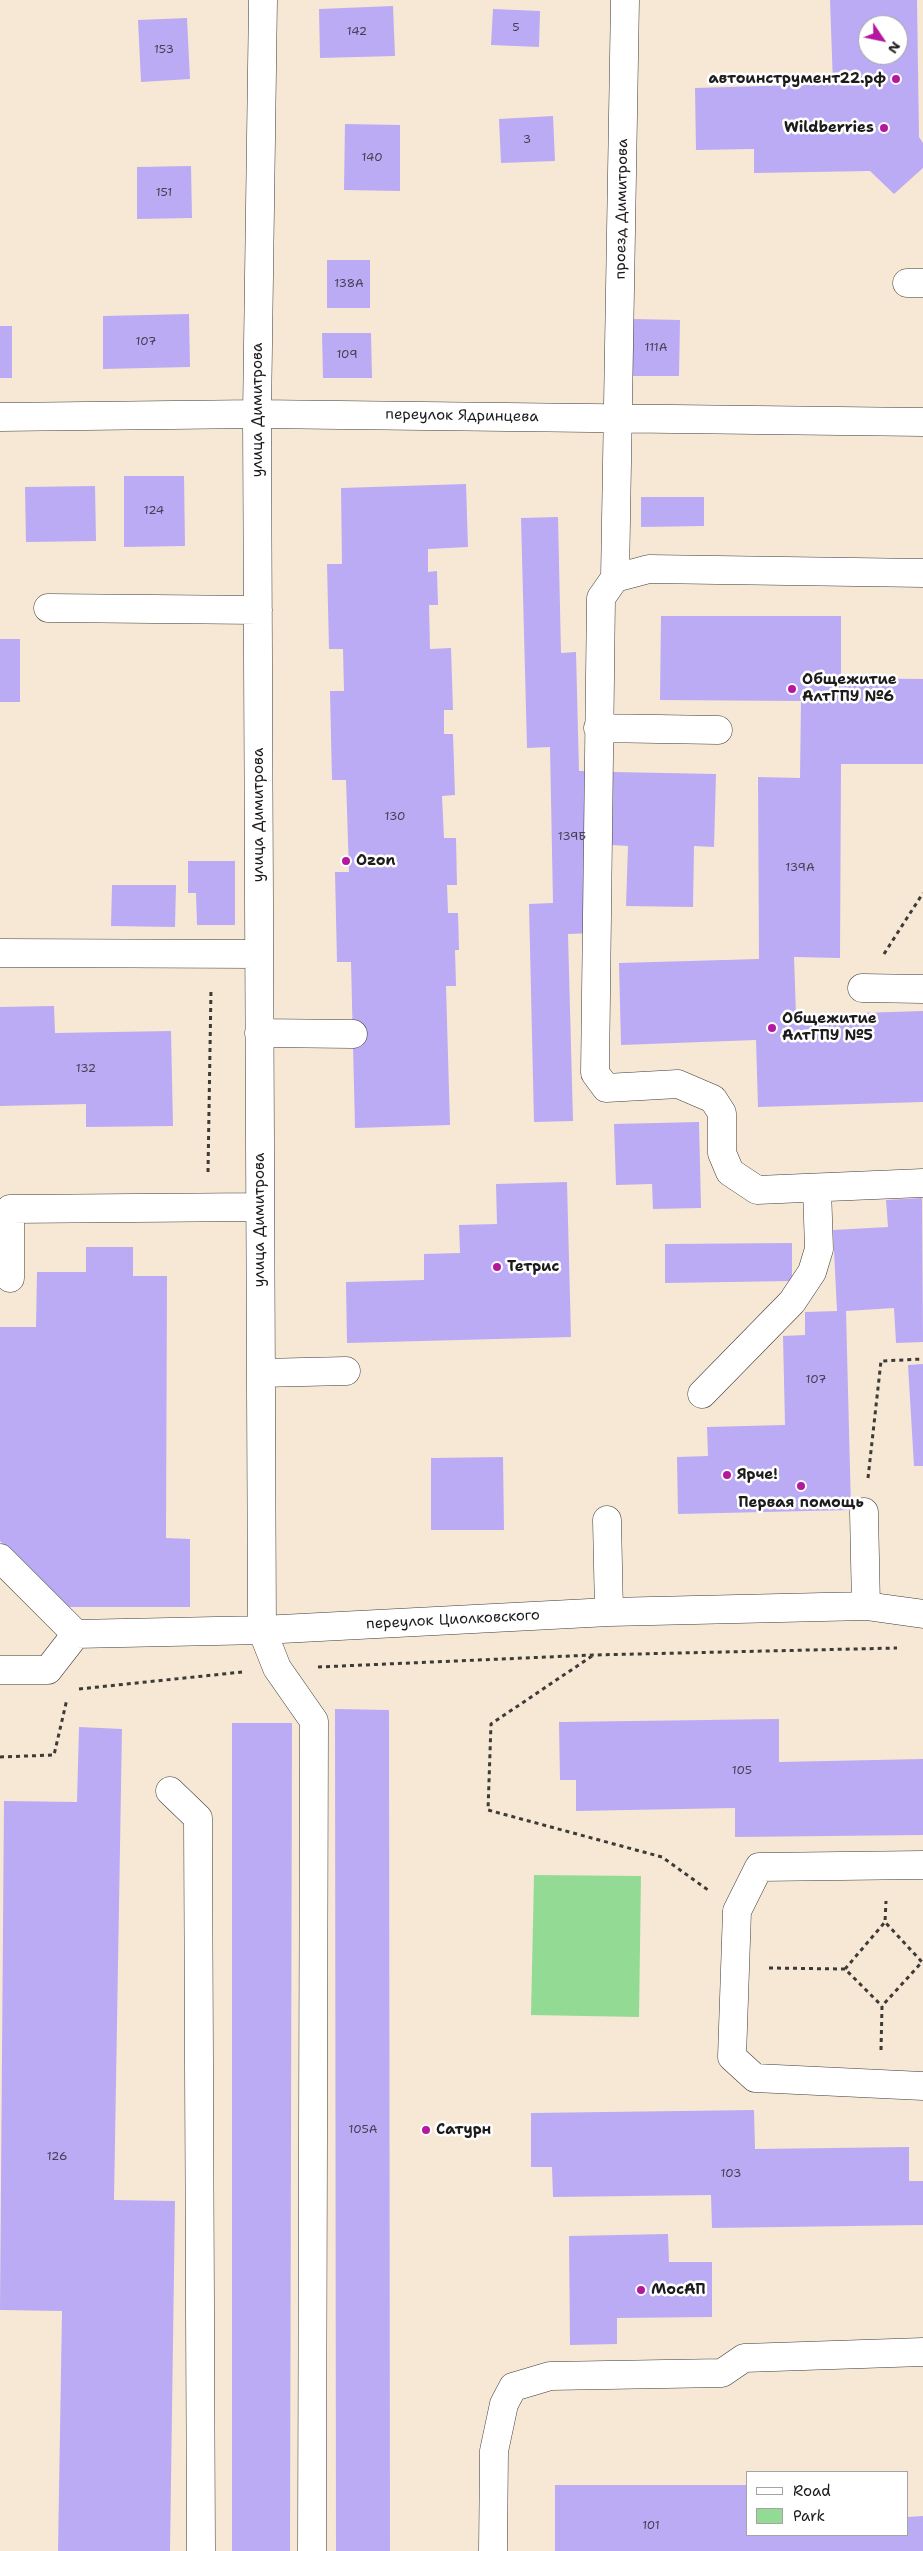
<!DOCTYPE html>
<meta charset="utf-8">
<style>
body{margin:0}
#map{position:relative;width:923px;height:2551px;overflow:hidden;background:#f6e8d5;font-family:"Shantell Sans",sans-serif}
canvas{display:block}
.legend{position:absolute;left:746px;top:2471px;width:162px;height:65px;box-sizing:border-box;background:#fff;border:1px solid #a4a4a4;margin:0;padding:6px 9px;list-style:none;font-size:15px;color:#1c1c1c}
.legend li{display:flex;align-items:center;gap:10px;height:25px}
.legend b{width:25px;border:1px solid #a4a4a4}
.north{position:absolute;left:858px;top:15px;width:50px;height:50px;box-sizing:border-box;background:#fff;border:1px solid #a4a4a4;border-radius:50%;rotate:124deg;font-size:14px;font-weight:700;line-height:20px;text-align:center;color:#1c1c1c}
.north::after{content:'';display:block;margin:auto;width:18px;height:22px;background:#b5179e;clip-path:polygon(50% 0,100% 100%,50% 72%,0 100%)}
</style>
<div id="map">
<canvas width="923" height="2551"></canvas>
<ul class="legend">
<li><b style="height:6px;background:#fff"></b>Road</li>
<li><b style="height:14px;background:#93db95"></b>Park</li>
</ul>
<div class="north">N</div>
</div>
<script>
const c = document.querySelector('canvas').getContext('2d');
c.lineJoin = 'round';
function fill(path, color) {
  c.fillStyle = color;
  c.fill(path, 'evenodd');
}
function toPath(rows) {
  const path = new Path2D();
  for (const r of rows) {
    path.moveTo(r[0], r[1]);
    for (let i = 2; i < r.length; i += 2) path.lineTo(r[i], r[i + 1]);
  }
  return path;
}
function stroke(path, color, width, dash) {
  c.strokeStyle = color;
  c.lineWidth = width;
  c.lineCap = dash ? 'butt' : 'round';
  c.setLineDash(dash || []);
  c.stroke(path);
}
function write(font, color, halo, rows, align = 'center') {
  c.font = font + ' "Shantell Sans",sans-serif';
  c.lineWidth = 5;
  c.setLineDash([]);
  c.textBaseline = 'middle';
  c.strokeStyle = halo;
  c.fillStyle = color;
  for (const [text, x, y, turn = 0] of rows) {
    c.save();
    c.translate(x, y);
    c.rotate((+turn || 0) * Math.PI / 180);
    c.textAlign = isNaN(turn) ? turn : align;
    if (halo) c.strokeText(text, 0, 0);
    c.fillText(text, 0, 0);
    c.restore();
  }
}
const green = toPath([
 [534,1875,641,1876,639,2017,531,2015]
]);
const building = toPath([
 [830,0,917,0,919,137,923,143,923,168,894,194,870,171,754,173,754,149,696,150,695,88,833,84],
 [868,25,898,25,898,55,868,55],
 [393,6,395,56,320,58,319,9],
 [493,9,540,11,539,47,491,45],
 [187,18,190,79,141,82,138,20],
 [553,116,555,161,501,163,499,119],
 [345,124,400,125,400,191,344,190],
 [191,166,192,218,137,219,137,167],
 [327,260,370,260,370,308,327,308],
 [189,314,190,367,103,369,103,316],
 [633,319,680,320,679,376,632,376],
 [0,326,12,326,12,378,0,378],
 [322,333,371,333,372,378,323,378],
 [124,476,184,476,185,546,124,547],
 [466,484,468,547,428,549,428,572,437,571,438,605,429,605,430,649,451,648,453,710,444,710,444,734,453,734,455,795,442,796,444,838,456,838,457,885,447,885,448,913,458,913,459,950,455,950,456,986,446,986,450,1125,355,1128,351,962,337,962,335,872,349,872,346,780,332,780,330,691,344,691,343,649,329,649,327,564,342,564,341,488],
 [95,486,96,541,26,542,25,487],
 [641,497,704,497,704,526,641,527],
 [558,517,561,653,576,652,579,771,591,771,595,933,568,934,573,1121,534,1122,529,904,553,903,550,747,527,748,521,518],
 [661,616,841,616,841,678,923,679,923,764,841,764,840,958,794,957,796,1015,923,1011,923,1102,758,1107,756,1040,621,1045,619,963,759,959,758,777,800,778,801,701,660,700],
 [0,639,20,639,20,702,0,702],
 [613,772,716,774,714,847,694,846,693,907,626,906,628,846,612,845],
 [188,861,235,861,235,925,197,925,196,893,188,893],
 [112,885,176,885,175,927,111,926],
 [54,1006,55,1033,171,1031,173,1126,86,1127,86,1104,0,1106,0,1007],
 [699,1122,701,1208,653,1209,652,1184,616,1185,614,1124],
 [567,1182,571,1337,347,1343,346,1282,424,1280,424,1254,460,1253,459,1225,497,1224,496,1184],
 [922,1198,923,1342,896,1343,894,1308,846,1311,851,1510,678,1514,677,1457,708,1456,707,1427,785,1425,783,1336,805,1335,805,1312,837,1311,833,1230,888,1227,886,1200],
 [792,1243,792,1281,665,1283,665,1244],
 [86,1247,133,1247,133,1276,167,1276,166,1538,190,1539,190,1607,63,1607,0,1541,0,1327,36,1327,37,1272,86,1272],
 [923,1364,923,1466,914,1466,908,1365],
 [503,1457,504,1530,431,1530,431,1458],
 [335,1709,389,1710,390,2551,336,2551],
 [779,1719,779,1762,923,1759,923,1835,735,1837,735,1808,576,1811,576,1780,560,1780,559,1722],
 [232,1723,292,1723,290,2551,232,2551],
 [79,1727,122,1729,114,2200,175,2201,170,2551,58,2551,62,2311,0,2310,4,1801,77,1802],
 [754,2110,755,2149,909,2147,909,2181,923,2181,923,2225,712,2228,711,2195,553,2197,552,2167,531,2167,531,2113],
 [668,2234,669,2262,712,2262,712,2317,617,2318,617,2344,570,2345,569,2236],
 [555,2485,747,2485,747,2535,907,2535,907,2517,923,2516,923,2551,555,2551]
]);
const path = toPath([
 [884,954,923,893],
 [208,1172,211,988],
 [868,1478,881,1361,923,1359],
 [592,1656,491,1724,488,1810,662,1857,708,1890],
 [318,1667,593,1655,897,1648],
 [79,1689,242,1672],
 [0,1757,54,1755,67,1699],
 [769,1968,845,1969,882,2006],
 [845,1969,885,1922],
 [881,2050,882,2006,922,1962,885,1922,886,1901]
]);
const minor = toPath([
 [263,0,257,414,262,1630,277,1668,314,1721,312,2551],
 [625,0,615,578,601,598,595,1073,606,1088,678,1084,713,1099,722,1113,722,1153,730,1172,757,1190,923,1183],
 [907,283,923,283],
 [0,417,257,414,923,422],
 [615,578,649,569,923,573],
 [48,608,258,610],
 [598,728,718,730],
 [0,953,259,954],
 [862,988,923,989],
 [259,1033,353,1034],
 [10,1278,10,1209,260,1207],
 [261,1373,346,1371],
 [702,1394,792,1302,812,1272,819,1249,817,1188],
 [864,1512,866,1606],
 [607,1520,609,1612],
 [0,1558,76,1634],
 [0,1670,48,1670,76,1634,262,1630,609,1612,866,1606,923,1614],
 [170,1791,198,1818,201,2551],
 [923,1865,759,1867,737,1911,732,2057,755,2078,923,2086],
 [493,2551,494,2451,504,2404,513,2387,550,2376,722,2373,744,2358,923,2352]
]);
const markers = [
 [896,79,5,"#b5179e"],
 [884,128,5,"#b5179e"],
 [792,689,5,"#b5179e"],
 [346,861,5,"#b5179e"],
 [772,1028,5,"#b5179e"],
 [497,1267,5,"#b5179e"],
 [727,1475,5,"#b5179e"],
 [801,1486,5,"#b5179e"],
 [426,2130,5,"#b5179e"],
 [641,2290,5,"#b5179e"]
];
const numberNames = [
 ["5",516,28],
 ["142",357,32],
 ["153",164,50],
 ["3",527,140],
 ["140",372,158],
 ["151",164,193],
 ["138А",349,284],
 ["107",146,342],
 ["111А",656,348],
 ["109",347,355],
 ["124",154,511],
 ["130",395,817],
 ["139Б",572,837],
 ["139А",800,868],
 ["132",86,1069],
 ["107",816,1380],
 ["105",742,1771],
 ["105А",363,2130],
 ["126",57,2157],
 ["103",731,2174],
 ["101",651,2526]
];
const poiNames = [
 ["автоинструмент22.рф",886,79,"right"],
 ["Wildberries",874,128,"right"],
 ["Общежитие",802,680],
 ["АлтГПУ №6",802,697],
 ["Ozon",356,861],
 ["Общежитие",782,1019],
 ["АлтГПУ №5",782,1036],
 ["Тетрис",507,1267],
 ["Ярче!",737,1475],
 ["Первая помощь",801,1503,"center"],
 ["Сатурн",436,2130],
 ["МосАП",651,2290]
];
const streetNames = [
 ["проезд Димитрова",622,209,-89],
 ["улица Димитрова",258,410,-90],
 ["переулок Ядринцева",462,416,1],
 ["улица Димитрова",259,815,-90],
 ["улица Димитрова",260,1220,-90],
 ["переулок Циолковского",453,1620,-3]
];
fill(green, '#93db95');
fill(building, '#bbabf4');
stroke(minor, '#3d3b38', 29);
stroke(path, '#3d3b38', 3, [4, 4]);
stroke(minor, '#fff', 28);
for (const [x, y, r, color] of markers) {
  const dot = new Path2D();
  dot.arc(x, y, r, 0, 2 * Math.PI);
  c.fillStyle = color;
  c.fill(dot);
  stroke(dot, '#fff', 2);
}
write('12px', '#444052', null, numberNames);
write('bold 15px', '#1c1c1c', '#fff', poiNames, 'left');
write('15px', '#1c1c1c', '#fff', streetNames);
</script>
